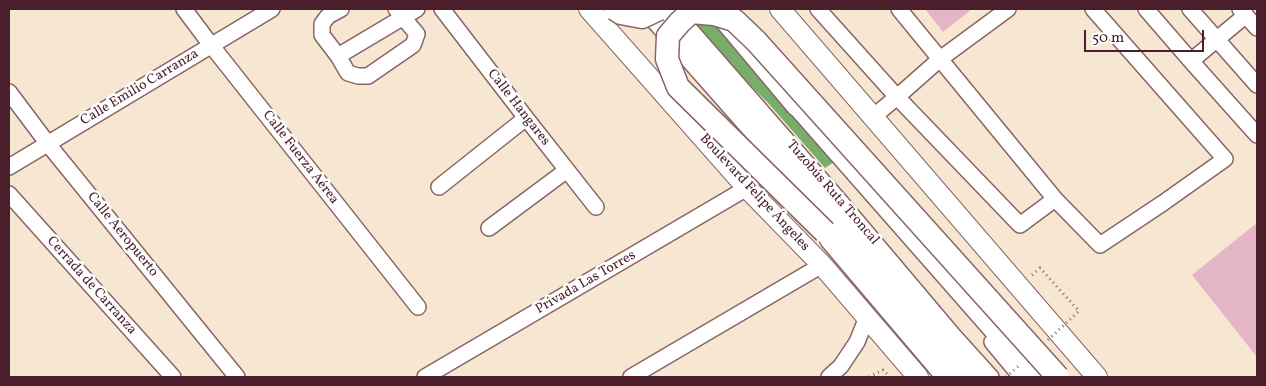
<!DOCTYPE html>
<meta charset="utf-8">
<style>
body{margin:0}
#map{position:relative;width:1266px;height:386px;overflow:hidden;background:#f7e6d1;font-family:Vollkorn,serif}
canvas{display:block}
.frame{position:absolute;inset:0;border:10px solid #4a1f2b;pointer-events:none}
.scale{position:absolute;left:1084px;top:30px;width:120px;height:22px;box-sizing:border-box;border:2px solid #4a1f2b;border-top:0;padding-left:6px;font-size:15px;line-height:18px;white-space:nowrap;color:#4a1f2b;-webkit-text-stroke:4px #fff;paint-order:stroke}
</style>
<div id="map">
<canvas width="1266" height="386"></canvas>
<div class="frame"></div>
<div class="scale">50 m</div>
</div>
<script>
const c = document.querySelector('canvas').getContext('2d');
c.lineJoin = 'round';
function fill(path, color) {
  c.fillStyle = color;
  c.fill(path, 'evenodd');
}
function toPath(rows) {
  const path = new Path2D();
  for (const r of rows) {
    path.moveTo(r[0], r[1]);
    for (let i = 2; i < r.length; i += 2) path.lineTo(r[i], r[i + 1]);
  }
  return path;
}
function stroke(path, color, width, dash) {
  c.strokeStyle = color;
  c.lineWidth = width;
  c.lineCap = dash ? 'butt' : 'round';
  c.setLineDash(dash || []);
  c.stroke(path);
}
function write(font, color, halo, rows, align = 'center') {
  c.font = font + ' Vollkorn,serif';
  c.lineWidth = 5;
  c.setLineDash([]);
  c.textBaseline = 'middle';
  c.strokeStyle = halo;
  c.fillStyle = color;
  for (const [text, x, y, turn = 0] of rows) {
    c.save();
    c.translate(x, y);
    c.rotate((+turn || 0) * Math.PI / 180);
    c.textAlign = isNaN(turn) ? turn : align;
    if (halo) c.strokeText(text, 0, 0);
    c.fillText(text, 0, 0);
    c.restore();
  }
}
const forest = toPath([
 [679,9,705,9,834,162,825,168,769,104,704,39]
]);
const building = toPath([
 [925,9,972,9,943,32],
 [1257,223,1257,357,1192,275]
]);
const path = toPath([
 [1032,275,1040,268,1079,311],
 [869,377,883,370,890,377]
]);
const minor = toPath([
 [184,9,211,45,418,307],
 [341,9,328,16,322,24,322,35,338,56,348,73,358,76,368,76,413,45,417,34,396,9],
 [442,9,526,118,596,207],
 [672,9,839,200,954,336,991,377],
 [818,9,897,97,1020,225,1055,199,1100,245,1163,203,1225,159,1093,9],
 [899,9,940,59,1008,9],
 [1146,9,1191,61,1257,135],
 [1190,9,1257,85],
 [1240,9,1257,28],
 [723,22,795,108],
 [338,56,417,9],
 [1191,61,1246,15],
 [9,92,48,144,237,377],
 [873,117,897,97,940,59,1055,199],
 [9,167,272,9],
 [439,187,526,118],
 [9,194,173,377],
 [489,228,567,170],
 [992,342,1021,377],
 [425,377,747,188],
 [631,377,822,265],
 [829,377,841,366,857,342,867,317]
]);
const major = toPath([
 [589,9,747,188,822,265,918,377],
 [780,9,1097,377]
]);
const highway = toPath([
 [648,9,845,232,971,377],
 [792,98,1037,377],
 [831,239,948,377]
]);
const pathBridge = toPath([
 [1048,340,1079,311],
 [1006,377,1021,364]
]);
const highwayBridge = toPath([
 [615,9,621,13,642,17,659,9],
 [825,232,678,87,667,59,668,36,680,22,691,12,714,14,734,20,756,41,1058,377]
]);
const streetNames = [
 ["Calle Emilio Carranza",140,88,-31],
 ["Calle Hangares",518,108,52],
 ["Calle Fuerza Aérea",300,158,52],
 ["Boulevard Felipe Ángeles",754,193,47],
 ["Tuzobús Ruta Troncal",832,193,49],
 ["Calle Aeropuerto",122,235,51],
 ["Privada Las Torres",586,283,-30],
 ["Cerrada de Carranza",91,286,48]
];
fill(forest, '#79ae6a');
fill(building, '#e4b4c7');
stroke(minor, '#876565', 18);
stroke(major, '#876565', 22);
stroke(highway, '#876565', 25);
stroke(path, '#876565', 3, [1, 4]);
stroke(minor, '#fff', 15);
stroke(major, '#fff', 20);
stroke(highway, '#fff', 22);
stroke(highwayBridge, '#876565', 25, []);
stroke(pathBridge, '#876565', 3, [1, 4]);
stroke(highwayBridge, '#fff', 22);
write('14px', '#4a1f2b', '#fff', streetNames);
</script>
